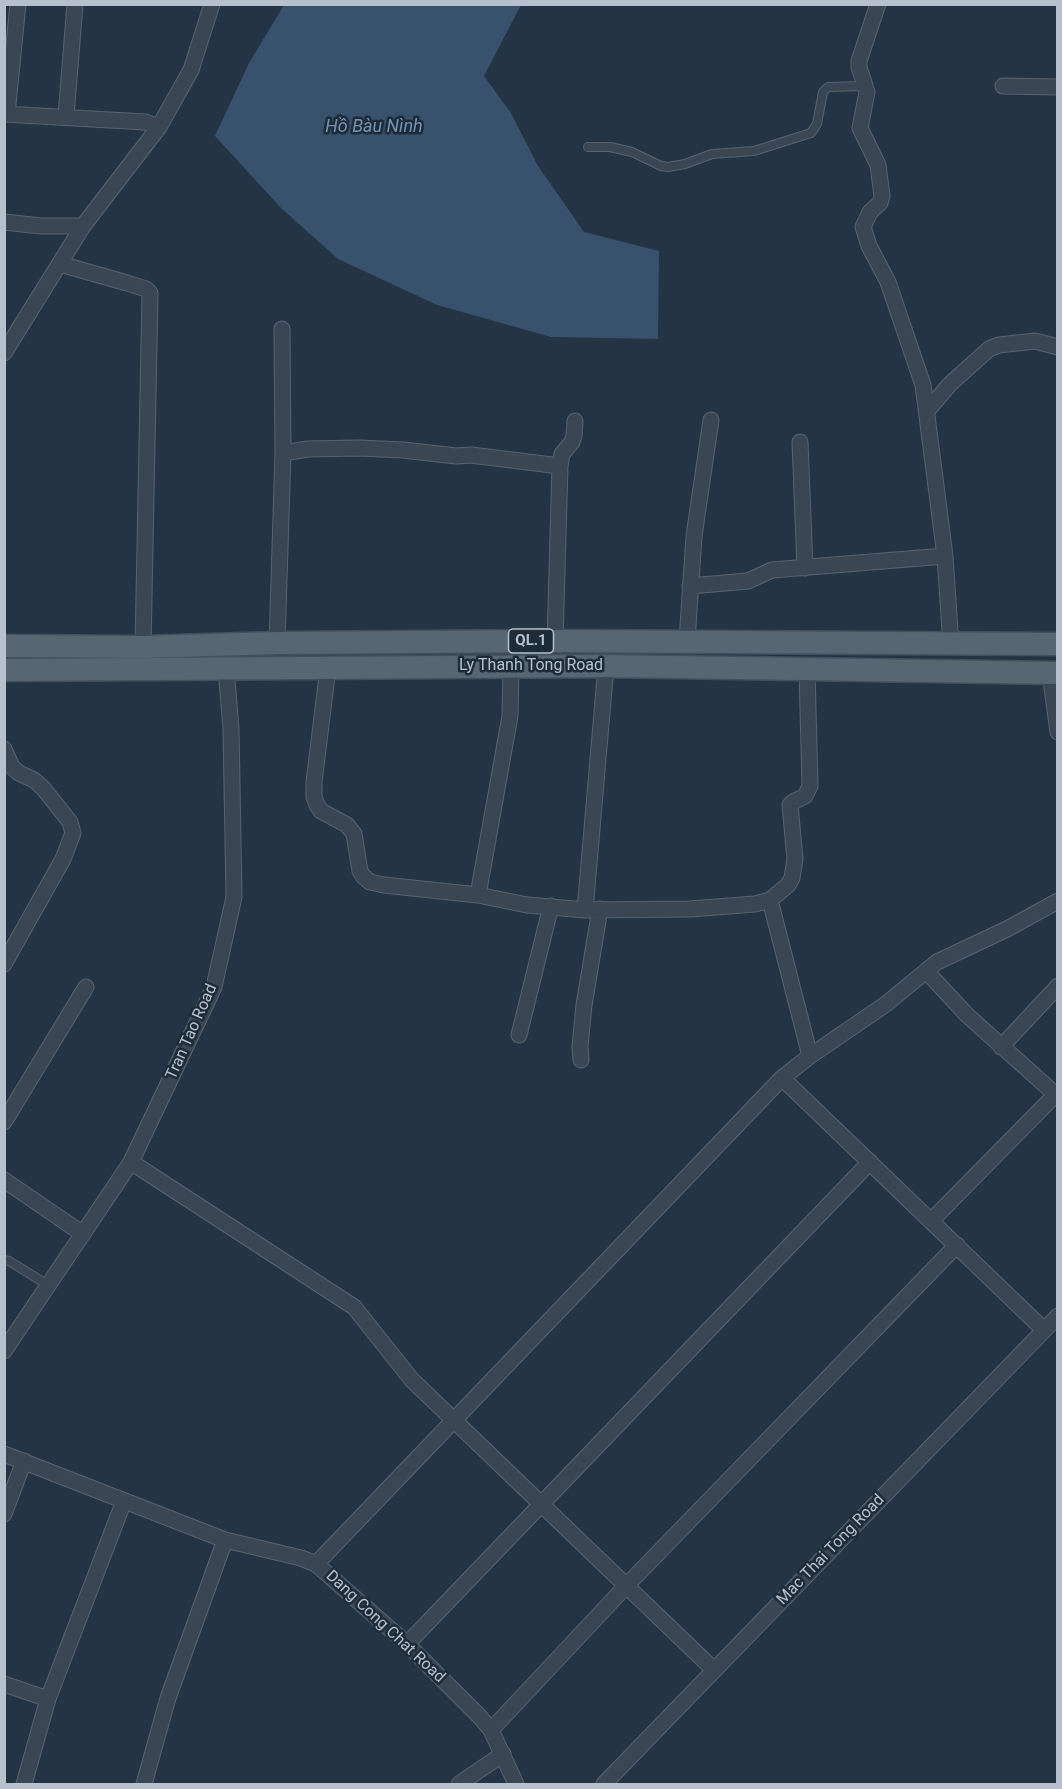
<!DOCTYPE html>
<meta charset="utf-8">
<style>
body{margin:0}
#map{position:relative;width:1062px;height:1789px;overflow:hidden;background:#253444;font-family:Roboto,sans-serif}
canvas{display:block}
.frame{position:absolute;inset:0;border:6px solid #b7c1cd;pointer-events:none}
</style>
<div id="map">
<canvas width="1062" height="1789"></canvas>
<div class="frame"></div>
</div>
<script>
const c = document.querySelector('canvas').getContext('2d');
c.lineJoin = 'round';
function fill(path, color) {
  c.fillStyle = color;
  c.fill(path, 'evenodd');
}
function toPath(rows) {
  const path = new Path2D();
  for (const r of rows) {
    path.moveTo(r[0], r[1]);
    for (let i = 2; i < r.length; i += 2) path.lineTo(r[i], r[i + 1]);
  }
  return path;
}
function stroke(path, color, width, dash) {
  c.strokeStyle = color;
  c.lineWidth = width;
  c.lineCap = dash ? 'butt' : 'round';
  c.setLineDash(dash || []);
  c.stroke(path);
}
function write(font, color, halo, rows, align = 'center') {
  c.font = font + ' Roboto,sans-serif';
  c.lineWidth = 5;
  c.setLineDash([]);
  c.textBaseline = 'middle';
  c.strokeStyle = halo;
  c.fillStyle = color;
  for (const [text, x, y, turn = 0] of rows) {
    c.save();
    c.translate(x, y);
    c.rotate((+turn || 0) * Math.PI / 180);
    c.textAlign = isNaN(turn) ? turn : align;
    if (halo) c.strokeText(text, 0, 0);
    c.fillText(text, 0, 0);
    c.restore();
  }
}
const water = toPath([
 [284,5,521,5,484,76,511,113,538,166,584,232,659,251,658,339,551,337,437,305,338,259,281,208,215,136,249,63]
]);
const lane = toPath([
 [588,147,610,147,632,152,661,166,668,167,685,164,712,154,754,151,811,133,817,124,823,92,828,87,865,86],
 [4,1260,9,1261,48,1285]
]);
const street = toPath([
 [878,4,859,61,859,67,867,92,860,128,878,165,882,196,880,203,870,212,863,227,869,246,888,282,923,385,945,556,950,631],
 [1003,86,1058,87],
 [4,114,145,122,159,127],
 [7,114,18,4],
 [66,116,75,4],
 [4,222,41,226,83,226],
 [60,264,127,283,146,289,150,293,143,647],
 [4,353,83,226,159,127,191,70,212,4],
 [927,411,950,384,989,349,999,345,1035,341,1058,347],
 [800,442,805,568],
 [283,453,308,449,359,448,403,450,456,456,471,455,560,466],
 [690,586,748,581,772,570,945,556],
 [555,641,560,466,562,454,572,442,574,436,575,421],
 [687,641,694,536,711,420],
 [277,643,283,453,282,329],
 [328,668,314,782,314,797,317,805,321,811,347,825,354,834,360,871,363,876,370,882,384,885,478,895,527,905,585,910,690,909,755,904,770,900,788,885,792,878,795,859,790,805,793,802,805,796,810,786,807,670],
 [1050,673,1058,732],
 [4,749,12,767,19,773,34,780,43,788,70,822,73,833,63,859,4,964],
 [478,895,510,716,511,667],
 [770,900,810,1056],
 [585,910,606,666],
 [927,972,967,1015,1055,1094],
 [519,1035,551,906],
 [1001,1047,1058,986],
 [581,1060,580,1046,584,1005,600,909],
 [782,1078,1044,1330],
 [4,1122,86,987],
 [131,1162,354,1307,412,1380,714,1670],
 [4,1180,83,1234],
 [932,1220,1058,1092],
 [4,1351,131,1162,214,987,234,897,231,729,226,668],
 [4,1454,225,1540,301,1558,316,1564,407,1644,480,1717,491,1730,516,1784],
 [4,1514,24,1461],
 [316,1564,782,1078,810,1056,886,1004,937,962,1007,929,1058,901],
 [407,1644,870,1162],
 [4,1684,48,1699],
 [491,1730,627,1585,957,1245],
 [24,1784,48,1699,124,1501],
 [144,1784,168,1698,225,1540],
 [459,1784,503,1754],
 [604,1784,1058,1316]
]);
const primary = toPath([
 [4,646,143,647,277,643,555,641,1058,644],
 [4,670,606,666,1058,673]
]);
const shields = [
 [531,641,45]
];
const shieldNames = [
 ["QL.1",531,641]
];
const streetNames = [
 ["Ly Thanh Tong Road",531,666],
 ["Tran Tao Road",192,1032,-66],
 ["Mac Thai Tong Road",831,1550,-46],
 ["Dang Cong Chat Road",385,1627,43]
];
const waterNames = [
 ["Hồ Bàu Nình",374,127]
];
fill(water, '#38516c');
stroke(lane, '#586471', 10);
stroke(street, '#586471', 17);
stroke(primary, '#434f5d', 25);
stroke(lane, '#3a4653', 8);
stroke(street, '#3a4653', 15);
stroke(primary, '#586573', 22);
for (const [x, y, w] of shields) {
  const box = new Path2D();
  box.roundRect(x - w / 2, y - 12, w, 24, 4.5);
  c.fillStyle = '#1e2b39';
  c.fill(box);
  stroke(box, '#b7c1cd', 1.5);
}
write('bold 15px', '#b7c1cd', null, shieldNames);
write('16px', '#b7c1cd', '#1e2b39', streetNames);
write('italic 18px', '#7594b2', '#1e2b39', waterNames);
</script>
